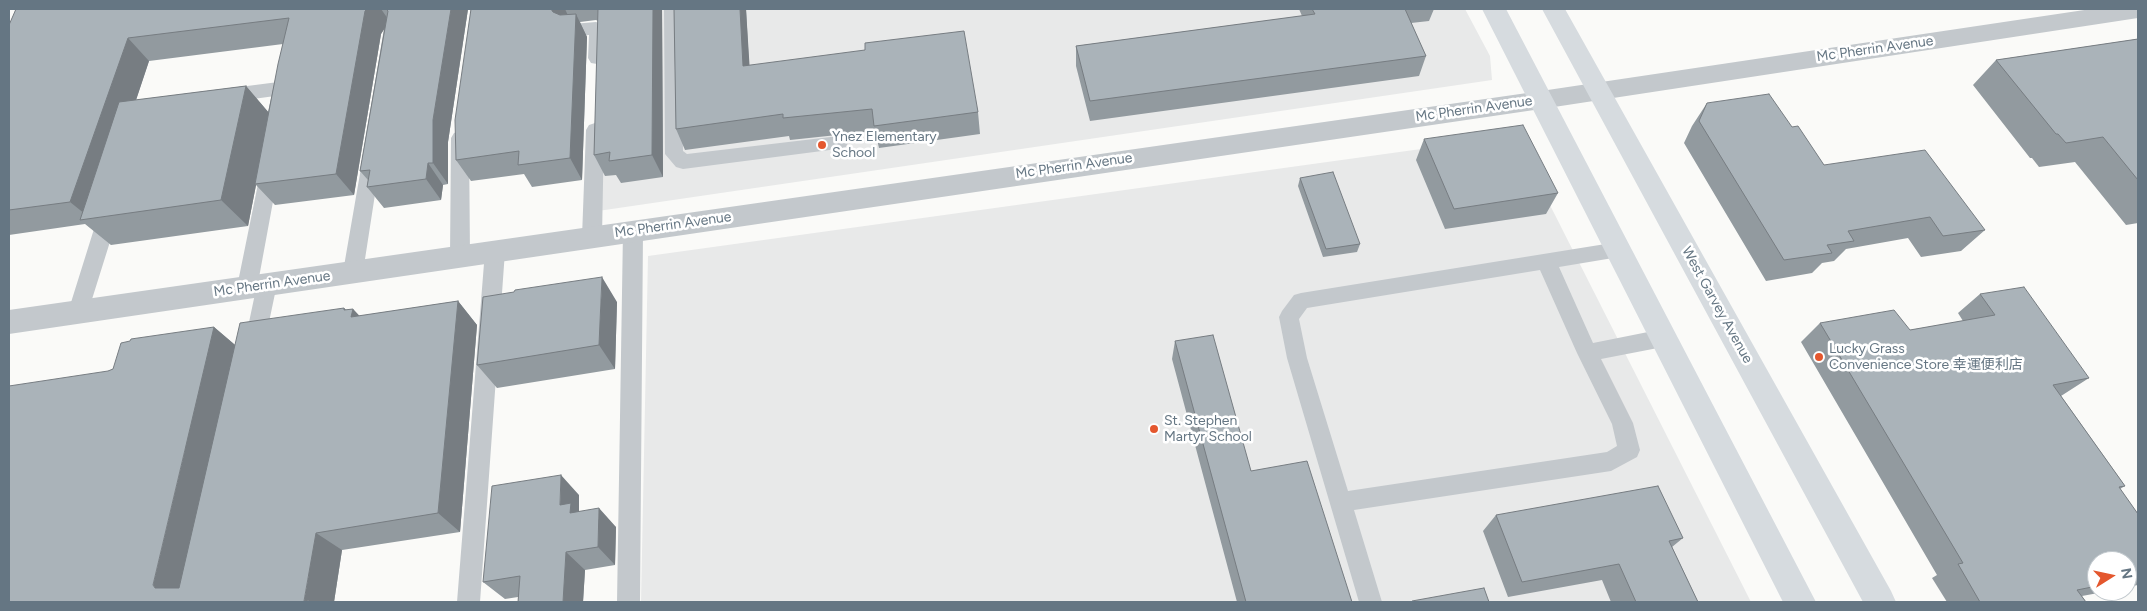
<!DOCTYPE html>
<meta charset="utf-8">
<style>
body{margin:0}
#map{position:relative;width:2147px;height:611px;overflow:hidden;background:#fafaf8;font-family:Figtree,sans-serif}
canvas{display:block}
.frame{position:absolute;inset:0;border:10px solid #657683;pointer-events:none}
.north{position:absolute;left:2087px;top:551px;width:50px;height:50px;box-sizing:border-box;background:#fff;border:1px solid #c1c8cd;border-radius:50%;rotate:80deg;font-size:14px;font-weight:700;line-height:20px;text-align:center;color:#657683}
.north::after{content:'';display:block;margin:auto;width:18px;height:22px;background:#e4572e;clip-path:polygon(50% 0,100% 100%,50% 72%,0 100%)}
</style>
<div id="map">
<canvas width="2147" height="611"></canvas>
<div class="frame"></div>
<div class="north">N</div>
</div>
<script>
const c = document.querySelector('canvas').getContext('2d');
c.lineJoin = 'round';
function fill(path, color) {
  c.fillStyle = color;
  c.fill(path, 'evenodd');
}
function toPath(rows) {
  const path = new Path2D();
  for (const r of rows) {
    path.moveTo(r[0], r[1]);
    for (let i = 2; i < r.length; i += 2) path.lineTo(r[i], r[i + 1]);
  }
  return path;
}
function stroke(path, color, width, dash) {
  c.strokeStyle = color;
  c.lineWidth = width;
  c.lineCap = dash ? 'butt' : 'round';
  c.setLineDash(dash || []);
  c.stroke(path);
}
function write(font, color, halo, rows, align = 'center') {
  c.font = font + ' Figtree,"Noto Sans SC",sans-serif';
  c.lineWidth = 5;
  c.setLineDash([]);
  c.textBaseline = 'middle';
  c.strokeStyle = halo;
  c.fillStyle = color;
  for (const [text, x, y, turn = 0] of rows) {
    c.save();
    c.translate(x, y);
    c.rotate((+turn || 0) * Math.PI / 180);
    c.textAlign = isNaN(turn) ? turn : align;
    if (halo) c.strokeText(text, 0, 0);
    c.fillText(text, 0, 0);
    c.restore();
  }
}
const built = toPath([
 [604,9,1465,9,1490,56,1492,80,598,211],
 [1515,136,1751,602,641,602,648,256]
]);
const service = toPath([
 [664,9,680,9,683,151,687,154,839,136,845,138,848,143,845,148,683,169,676,167,665,154,664,9],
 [596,22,602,24,607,30,606,58,603,63,597,64,591,63,588,58,589,35,572,36,566,34,563,30,566,26,572,24,596,22],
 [286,81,292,83,295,88,289,106,283,108,277,106,274,101,275,96,224,103,218,101,215,96,218,91,224,89,286,81],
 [595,123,601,125,604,130,602,237,599,243,592,245,585,243,582,237,586,130,589,125,595,123],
 [460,131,466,133,469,138,470,256,467,262,460,264,453,262,450,256,451,138,454,133,460,131],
 [371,155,378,157,380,162,363,272,360,278,353,280,346,278,343,272,362,162,364,157,371,155],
 [270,162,277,164,279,169,258,283,260,278,267,276,274,278,277,284,264,346,261,352,254,355,247,352,244,346,256,289,254,293,247,295,240,293,237,287,261,169,263,164,270,162],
 [109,205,116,208,119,213,88,312,85,318,78,321,71,318,68,312,99,213,102,208,109,205],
 [633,223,640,225,643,231,640,602,617,602,623,231,626,225,633,223],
 [1618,242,1625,244,1628,250,1625,256,1559,267,1593,343,1663,329,1670,332,1673,338,1670,344,1663,347,1601,359,1633,423,1640,450,1637,457,1611,471,1354,510,1382,602,1359,602,1287,358,1279,317,1282,311,1294,295,1301,293,1618,242],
 [1540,270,1577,353,1612,424,1617,446,1607,452,1348,491,1307,358,1299,319,1307,308,1540,270],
 [495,243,502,245,505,251,480,602,457,602,485,251,488,245,495,243]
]);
const minor = toPath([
 [2091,9,2138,9,2138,18,1541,109,9,334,9,310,1541,91,2091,9]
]);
const primary = toPath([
 [1482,9,1506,9,1816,602,1783,602,1482,9],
 [1542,9,1565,9,1891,591,1896,602,1863,602,1542,9]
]);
const wall = toPath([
 [16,9,468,9,448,142,448,184,443,185,441,200,384,208,367,187,368,180,360,171,384,29,381,34,354,195,275,205,256,185,248,226,111,245,85,224,9,235,9,25],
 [283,44,268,112,246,86,136,100,149,61],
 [471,9,662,9,663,177,621,183,616,175,605,176,594,155,598,21,596,20,580,22,587,37,582,180,532,187,524,174,471,181,456,160],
 [674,9,746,9,749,65,978,112,980,134,879,148,875,131,790,140,789,136,685,150,676,129],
 [1299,9,1434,9,1429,21,1411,23,1426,56,1419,76,1090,121,1076,66,1076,46,1302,16],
 [2138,39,2138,223,2126,225,2075,162,2039,167,2032,158,2030,158,1973,85,1996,60],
 [1707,103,1792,127,1824,165,1985,230,1961,251,1921,257,1908,238,1846,249,1834,261,1822,263,1812,273,1766,281,1684,143,1692,126],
 [1424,139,1558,193,1546,214,1445,229,1416,160],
 [1300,178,1360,244,1357,252,1323,257,1298,186],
 [1980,294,2089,378,2061,396,2125,486,2120,489,2138,514,2138,585,2127,587,2127,561,2097,561,2097,591,2109,591,2082,596,2086,602,1947,602,1932,578,1937,575,1801,342,1820,323,1910,330,1963,321,1958,313],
 [458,301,477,325,460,532,342,550,334,602,108,371,214,327,235,345,344,308,346,310,353,309,359,316],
 [617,302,615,369,497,388,477,365],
 [1175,341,1251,471,1352,602,1237,602,1172,359],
 [579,495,579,511,616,527,615,565,585,570,583,602,518,602,518,597,505,599,483,582],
 [1496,515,1683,538,1672,547,1698,602,1611,602,1602,580,1508,597,1483,531]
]);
const shadedWall = toPath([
 [367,9,381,9,393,26,385,28,381,34,354,195,336,174,365,11],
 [451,9,468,9,448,142,448,184,433,163,433,120],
 [550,9,565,9,571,22,564,25],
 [653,9,662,9,663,177,652,155],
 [740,9,746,9,751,89,743,66],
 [576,14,587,37,582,180,570,158],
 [128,38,149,61,97,217,90,218,70,202],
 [246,86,270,114,255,184,256,185,248,226,221,200],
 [428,163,443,185,441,200,426,179],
 [602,277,617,302,615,369,599,345],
 [458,301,477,325,460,532,438,513],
 [344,308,351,315,353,309,375,332,366,333,344,310],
 [214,327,241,350,186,602,155,588,153,585],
 [561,475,579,495,579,524,560,505],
 [599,508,616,527,615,565,598,547],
 [316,533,342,550,334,602,306,602,304,601],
 [566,552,585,570,583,602,563,602]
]);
const building = toPath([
 [16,9,367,9,365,11,336,174,255,184,278,64,289,18,128,38,70,202,9,210,9,25,16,9],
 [386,9,451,9,433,120,433,163,428,163,426,179,367,187,370,170,360,171,388,11,386,9],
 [471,9,551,9,553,12,560,15,576,14,570,158,518,165,519,151,456,160,455,120,471,9],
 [598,9,653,9,652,155,609,161,610,152,594,155,598,9],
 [674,9,740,9,743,66,865,50,865,43,964,31,978,112,874,126,872,109,783,118,783,114,676,129,674,9],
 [1312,9,1405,9,1426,56,1090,101,1076,46,1315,14,1312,9],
 [2138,39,2138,180,2103,137,2066,143,2058,134,2056,134,1996,60,2138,39],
 [246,86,221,200,80,220,119,102,246,86],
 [1769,94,1792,127,1798,126,1824,165,1925,150,1985,230,1943,236,1930,217,1848,231,1854,241,1827,245,1832,253,1784,260,1699,121,1707,103,1769,94],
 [1523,125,1558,193,1454,209,1424,139,1523,125],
 [1333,172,1360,244,1326,249,1300,178,1333,172],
 [602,277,599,345,477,365,483,297,514,292,515,290,602,277],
 [2024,287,2089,378,2053,385,2125,486,2119,487,2138,514,2138,578,2127,580,2127,561,2097,561,2097,586,2077,590,2086,602,1980,602,1958,564,1963,563,1820,323,1894,310,1910,330,1995,315,1980,294,2024,287],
 [458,301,438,513,316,533,304,601,309,600,309,602,9,602,9,386,108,371,113,369,121,343,130,341,131,339,214,327,153,585,155,588,179,588,240,323,344,308,344,310,353,309,351,317,458,301],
 [1213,335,1251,471,1307,461,1352,602,1246,602,1175,341,1213,335],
 [561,475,560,505,571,503,570,513,599,508,598,547,566,552,563,602,518,602,520,576,483,582,492,486,561,475],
 [1658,486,1683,538,1669,541,1698,602,1636,602,1619,564,1522,582,1496,515,1658,486],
 [1484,588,1489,602,1413,602,1412,601,1484,588]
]);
const markers = [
 [822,145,5,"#e4572e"],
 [1819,357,5,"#e4572e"],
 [1154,429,5,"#e4572e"]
];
const streetNames = [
 ["Mc Pherrin Avenue",1875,49,-8],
 ["Mc Pherrin Avenue",1474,109,-8],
 ["Mc Pherrin Avenue",1074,166,-8],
 ["Mc Pherrin Avenue",673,225,-8],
 ["Mc Pherrin Avenue",272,284,-8],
 ["West Garvey Avenue",1717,305,61]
];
const poiNames = [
 ["Ynez Elementary",832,137],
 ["School",832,153],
 ["Lucky Grass",1829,349],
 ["Convenience Store 幸運便利店",1829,365],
 ["St. Stephen",1164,421],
 ["Martyr School",1164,437]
];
fill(built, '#e8e9e9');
fill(service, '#c3c8cc');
fill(minor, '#c3c8cc');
fill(primary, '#d6dbdf');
fill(wall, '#929a9f');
fill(shadedWall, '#777d82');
fill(building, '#aab3b9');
stroke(building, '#777d82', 1);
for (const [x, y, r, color] of markers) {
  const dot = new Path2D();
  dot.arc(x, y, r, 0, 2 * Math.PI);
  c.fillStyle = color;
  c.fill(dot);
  stroke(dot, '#fff', 2);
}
write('14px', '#657683', '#fff', streetNames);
write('14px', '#657683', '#fff', poiNames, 'left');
</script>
